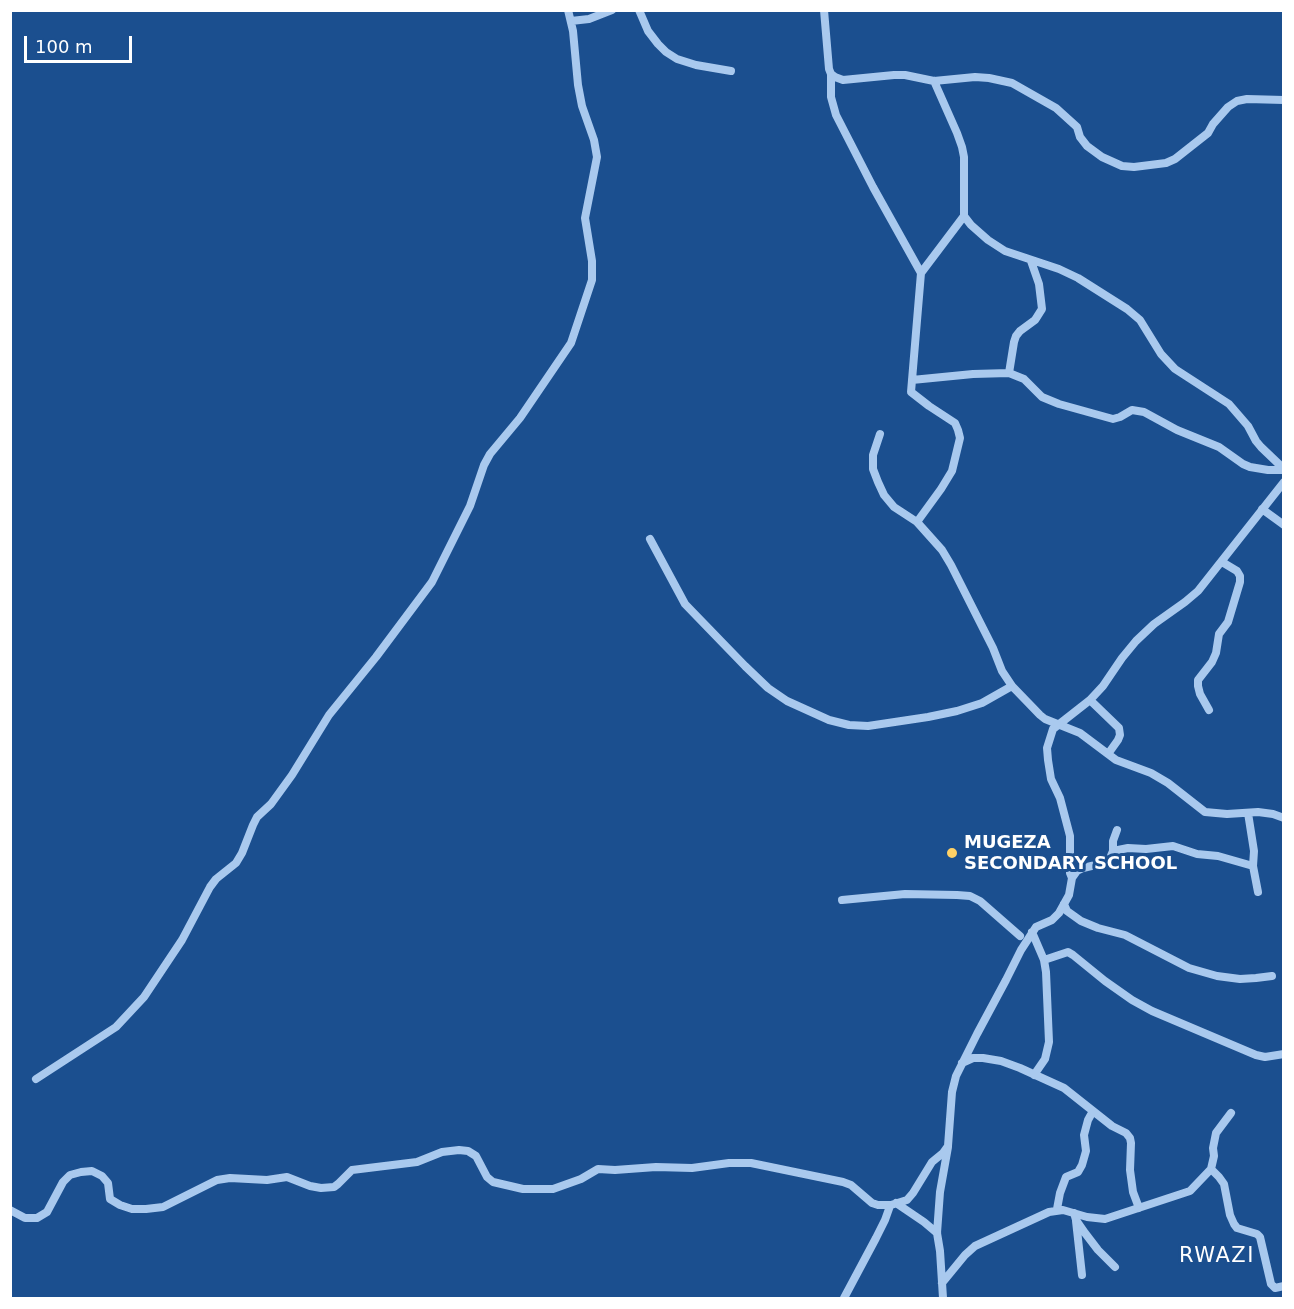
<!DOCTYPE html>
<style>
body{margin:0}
#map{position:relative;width:1294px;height:1309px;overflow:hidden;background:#1b4f8f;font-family:"DejaVu Sans",sans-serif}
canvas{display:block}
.frame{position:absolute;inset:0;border:12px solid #fff;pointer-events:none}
.scale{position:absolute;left:24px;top:36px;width:108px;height:27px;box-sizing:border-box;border:3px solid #fff;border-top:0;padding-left:8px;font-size:18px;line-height:21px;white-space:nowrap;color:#fff;-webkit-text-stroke:4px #1b4f8f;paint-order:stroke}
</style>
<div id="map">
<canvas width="1294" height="1309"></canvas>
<div class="frame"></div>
<div class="scale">100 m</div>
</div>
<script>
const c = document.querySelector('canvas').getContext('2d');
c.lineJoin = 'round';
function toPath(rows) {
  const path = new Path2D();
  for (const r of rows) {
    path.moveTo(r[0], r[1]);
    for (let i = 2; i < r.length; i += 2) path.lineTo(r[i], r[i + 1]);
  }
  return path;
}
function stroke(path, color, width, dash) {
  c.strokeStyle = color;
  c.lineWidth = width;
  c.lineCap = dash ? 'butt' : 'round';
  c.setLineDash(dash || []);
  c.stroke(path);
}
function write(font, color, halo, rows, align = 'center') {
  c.font = font + ' "DejaVu Sans",sans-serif';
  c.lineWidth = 6;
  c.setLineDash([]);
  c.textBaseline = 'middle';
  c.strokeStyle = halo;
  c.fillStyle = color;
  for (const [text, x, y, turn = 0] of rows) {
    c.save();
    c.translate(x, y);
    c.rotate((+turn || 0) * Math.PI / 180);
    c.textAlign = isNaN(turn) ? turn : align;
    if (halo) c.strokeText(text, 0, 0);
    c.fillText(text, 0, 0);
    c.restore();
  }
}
const minor = toPath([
 [639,10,648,31,658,44,666,52,677,59,696,65,731,71],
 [824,10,829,69,831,74,835,77,843,80,894,75,905,75,934,81,975,77,989,78,1012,83,1056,108,1077,127,1080,137,1087,146,1102,157,1122,166,1134,167,1166,163,1175,159,1208,133,1213,124,1228,107,1237,101,1247,99,1284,100],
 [571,21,589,19,612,10],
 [831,74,831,97,836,115,873,187,921,273],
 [934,81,957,133,962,147,964,157,964,216,921,273,911,392,929,406,955,423,958,430,960,438,952,471,941,489,917,522,942,550,951,565,993,648,1002,671,1012,686,1040,715,1045,719,1080,733,1116,760,1151,773,1168,783,1205,812,1227,814,1258,812,1273,814,1284,818],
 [964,216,971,225,988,240,1005,251,1059,269,1078,278,1127,309,1140,320,1161,354,1175,369,1229,404,1248,426,1256,441,1261,447,1284,469],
 [1009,373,1014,342,1016,336,1020,331,1035,320,1042,309,1039,284,1031,261],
 [912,380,973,374,1009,373,1024,379,1042,397,1059,404,1113,419,1120,417,1132,410,1144,412,1177,430,1219,447,1243,464,1250,467,1268,470,1284,470],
 [880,434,873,455,873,469,878,482,884,495,894,507,917,522],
 [1262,509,1284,525],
 [650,539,685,604,745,666,768,688,787,701,829,720,849,725,868,726,928,717,957,711,982,703,1012,686],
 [1090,700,1119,728,1120,735,1118,740,1108,754],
 [1209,710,1200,694,1198,686,1198,680,1212,662,1216,653,1219,634,1228,622,1240,582,1240,576,1237,571,1222,562],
 [1248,813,1254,851,1253,866,1258,892],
 [1113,851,1128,848,1146,849,1173,846,1197,854,1218,856,1253,866],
 [1072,878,1077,871,1083,868,1104,863,1110,858,1113,851,1113,841,1117,830],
 [842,900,905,894,957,895,970,896,980,901,1020,936],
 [1064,904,1067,911,1081,921,1098,928,1125,935,1189,968,1217,976,1240,979,1256,978,1272,976],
 [1032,932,1044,960,1046,972,1049,1042,1045,1059,1034,1075],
 [1044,960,1068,952,1073,955,1105,981,1132,1000,1152,1011,1256,1055,1265,1057,1284,1054],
 [962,1063,973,1058,983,1058,1001,1061,1020,1068,1064,1088,1112,1126,1126,1133,1130,1138,1131,1143,1130,1170,1133,1192,1139,1208],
 [36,1079,116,1027,144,997,182,940,210,887,216,879,236,863,242,853,253,825,257,817,271,804,292,775,329,715,376,657,432,582,470,506,484,465,490,454,520,418,571,343,592,280,592,261,585,218,597,157,594,140,582,106,578,85,573,31,568,10],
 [1211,1169,1219,1177,1224,1184,1230,1215,1234,1224,1237,1228,1257,1234,1260,1237,1271,1284,1275,1288,1284,1286],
 [896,1203,924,1222,937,1233],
 [1057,1209,1060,1193,1066,1177,1078,1172,1082,1165,1086,1151,1084,1135,1088,1120,1093,1111],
 [10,1210,25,1218,37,1218,47,1212,63,1182,70,1175,81,1172,92,1171,102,1176,108,1183,110,1199,120,1205,132,1209,146,1209,163,1207,217,1180,230,1178,267,1180,287,1177,310,1186,321,1188,334,1187,338,1184,352,1170,417,1162,442,1152,459,1150,468,1151,476,1156,487,1177,493,1182,523,1189,553,1189,581,1179,598,1169,615,1170,656,1167,692,1168,729,1163,751,1163,843,1182,851,1185,872,1203,878,1205,891,1205,907,1200,913,1193,932,1162,943,1153,948,1146,952,1092,956,1076,977,1034,1006,980,1021,950,1036,927,1052,920,1059,913,1069,895,1072,878,1070,873,1070,836,1060,798,1051,779,1048,760,1047,748,1053,729,1090,700,1103,686,1122,658,1136,641,1154,624,1185,602,1198,591,1284,482],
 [1074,1213,1076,1220,1085,1233,1098,1250,1115,1267],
 [1076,1221,1082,1275],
 [942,1283,965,1255,975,1246,1049,1212,1063,1210,1087,1217,1105,1219,1190,1191,1211,1169,1214,1156,1213,1148,1216,1133,1231,1113],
 [844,1298,876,1238,885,1220,890,1206],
 [943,1298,940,1251,937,1233,940,1192,948,1147]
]);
const markers = [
 [952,853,6,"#ffd166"]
];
const poiNames = [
 ["MUGEZA",964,843],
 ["SECONDARY SCHOOL",964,864]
];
const quarterNames = [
 ["RWAZI",1217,1257]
];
stroke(minor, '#a9c9ee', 8);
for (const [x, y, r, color] of markers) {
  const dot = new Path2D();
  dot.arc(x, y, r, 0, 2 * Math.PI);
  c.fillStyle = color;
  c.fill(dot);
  stroke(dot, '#1b4f8f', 2);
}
write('bold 18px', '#fff', '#1b4f8f', poiNames, 'left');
c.letterSpacing = '1.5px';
write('21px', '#fff', '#1b4f8f', quarterNames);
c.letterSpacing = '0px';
</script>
